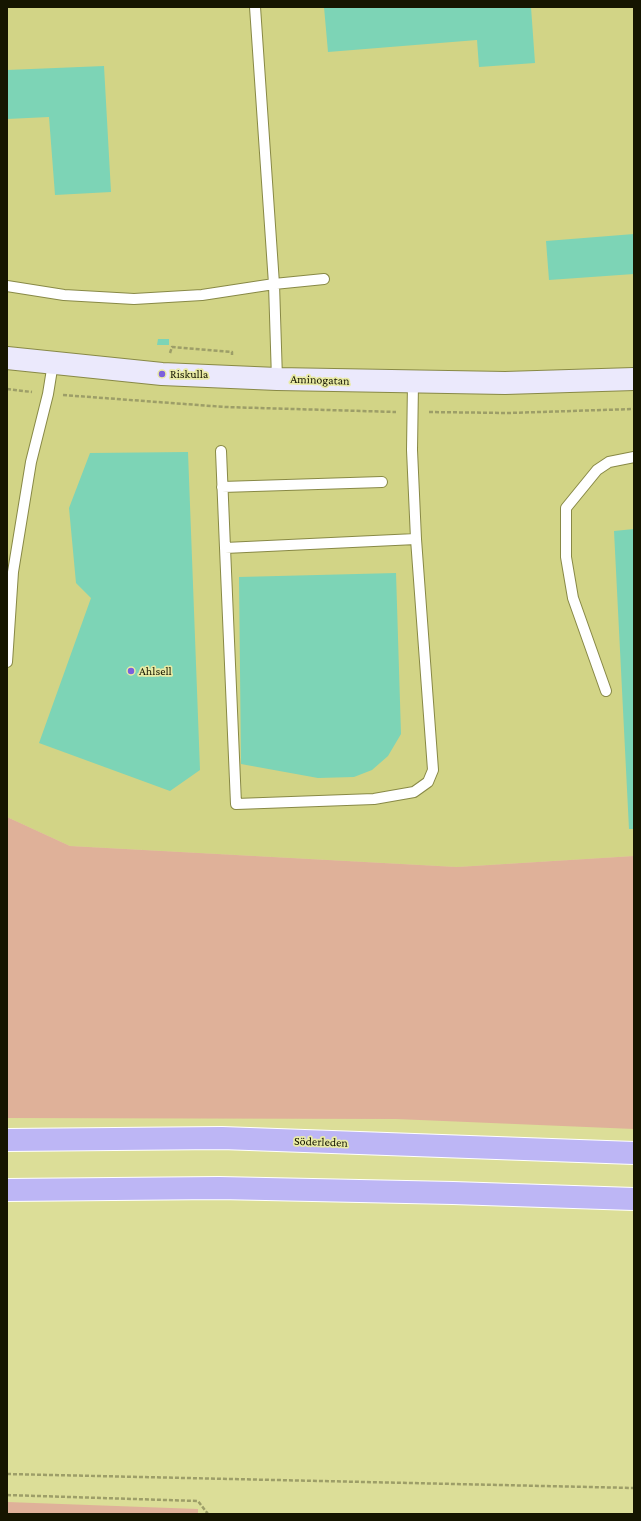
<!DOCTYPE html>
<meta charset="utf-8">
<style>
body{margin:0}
#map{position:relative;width:641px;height:1521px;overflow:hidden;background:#dcde98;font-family:"Crimson Pro",serif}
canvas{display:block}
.frame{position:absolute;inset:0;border:8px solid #151500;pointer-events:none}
</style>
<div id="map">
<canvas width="641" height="1521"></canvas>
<div class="frame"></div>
</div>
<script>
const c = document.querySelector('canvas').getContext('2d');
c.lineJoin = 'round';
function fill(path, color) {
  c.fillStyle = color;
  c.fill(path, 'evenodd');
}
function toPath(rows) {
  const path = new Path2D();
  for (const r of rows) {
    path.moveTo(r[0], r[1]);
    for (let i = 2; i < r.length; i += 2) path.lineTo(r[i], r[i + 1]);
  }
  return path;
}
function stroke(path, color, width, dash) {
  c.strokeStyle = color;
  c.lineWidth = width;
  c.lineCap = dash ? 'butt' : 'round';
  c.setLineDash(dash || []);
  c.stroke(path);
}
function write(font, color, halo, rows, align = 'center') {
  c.font = font + ' "Crimson Pro",serif';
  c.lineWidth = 3.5;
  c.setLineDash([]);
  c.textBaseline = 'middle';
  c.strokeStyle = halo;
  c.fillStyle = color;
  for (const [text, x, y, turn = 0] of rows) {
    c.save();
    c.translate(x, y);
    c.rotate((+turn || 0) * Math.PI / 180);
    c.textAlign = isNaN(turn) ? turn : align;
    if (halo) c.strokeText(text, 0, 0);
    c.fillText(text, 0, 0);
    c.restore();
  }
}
const built = toPath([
 [7,7,634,7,634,856,457,867,70,846,7,817]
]);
const green = toPath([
 [7,817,70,846,457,867,634,856,634,1129,396,1119,7,1118],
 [7,1502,198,1509,198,1514,7,1514]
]);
const building = toPath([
 [324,7,531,7,535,63,479,67,477,40,328,52],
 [104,66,111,192,55,195,49,117,7,119,7,70],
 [634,234,634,274,549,280,546,241],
 [158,339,169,339,169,345,157,345],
 [188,452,200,770,170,791,39,743,91,598,76,583,69,508,90,453],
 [634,529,634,829,629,829,614,531],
 [396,573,401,734,388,756,372,770,354,777,318,778,241,764,239,577]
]);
const path = toPath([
 [170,353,172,347,232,352,232,355],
 [7,389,32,392],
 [63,395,225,407,396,412],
 [429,412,508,413,634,409],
 [7,1474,634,1488],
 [7,1495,198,1501,208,1514]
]);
const lane = toPath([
 [255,7,274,284,277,379],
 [7,286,64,295,134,299,202,295,274,284,324,279],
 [413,383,412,450,416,539,433,770,428,782,414,792,374,799,236,804,225,548,416,539],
 [221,451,225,548],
 [222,487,382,482],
 [7,662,13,572,31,462,48,394,53,363],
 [606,691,573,598,566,557,566,508,597,470,609,462,634,457]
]);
const secondary = toPath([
 [7,358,162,374,277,379,505,383,634,379]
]);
const highway = toPath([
 [7,1140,222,1138,634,1153],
 [7,1190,219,1188,453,1193,634,1199]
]);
const markers = [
 [162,374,4,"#7b61dc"],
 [131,671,4,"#7b61dc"]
];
const poiNames = [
 ["Riskulla",170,374],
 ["Ahlsell",139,671]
];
const streetNames = [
 ["Aminogatan",320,380,2],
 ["Söderleden",321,1142,2]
];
fill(built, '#d2d486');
fill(green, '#dfb199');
fill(building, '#7dd4b6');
stroke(lane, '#888946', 12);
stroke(secondary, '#888946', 24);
stroke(highway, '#fff', 24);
stroke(path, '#9d9e68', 2.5, [4, 2]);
stroke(lane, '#fff', 10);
stroke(secondary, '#ebe9fc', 22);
stroke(highway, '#bdb6f5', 22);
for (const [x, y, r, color] of markers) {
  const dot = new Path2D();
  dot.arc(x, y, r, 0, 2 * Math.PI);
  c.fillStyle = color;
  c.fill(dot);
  stroke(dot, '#e9eba5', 1.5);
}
write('12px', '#151500', '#e9eba5', poiNames, 'left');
write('12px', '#151500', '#e9eba5', streetNames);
</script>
